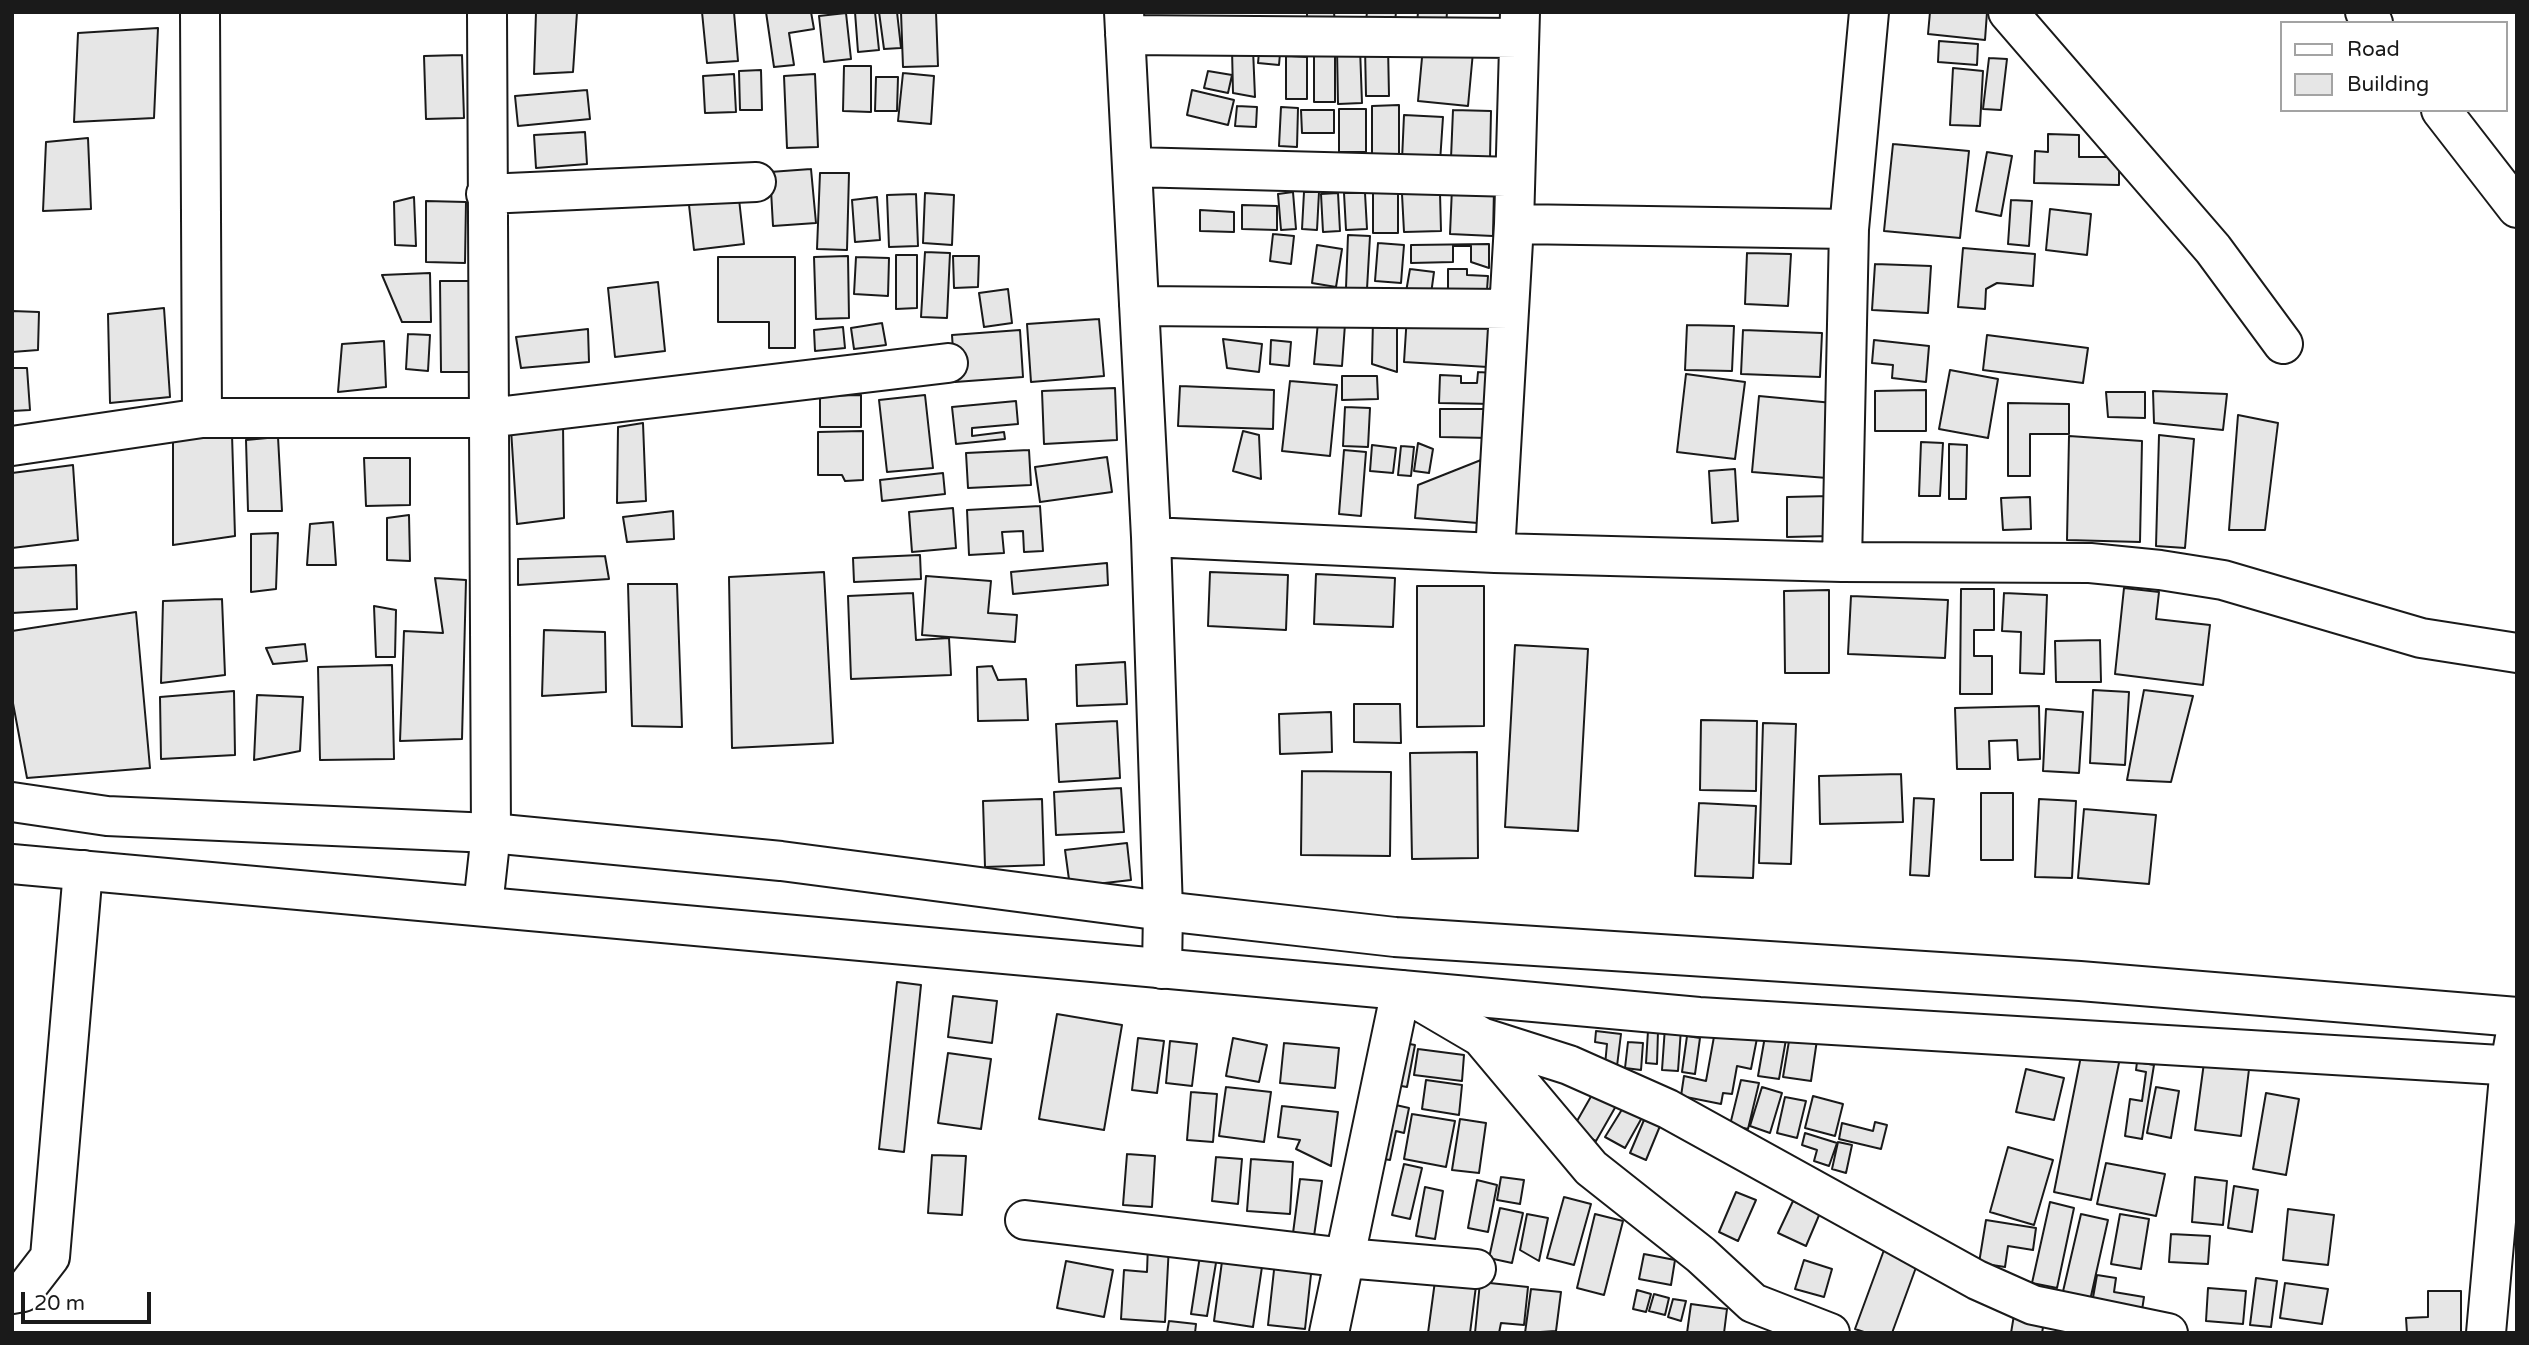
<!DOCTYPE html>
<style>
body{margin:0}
#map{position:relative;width:2529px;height:1345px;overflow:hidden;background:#fff;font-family:"Varela Round",sans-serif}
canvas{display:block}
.frame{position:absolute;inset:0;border:14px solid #1a1a1a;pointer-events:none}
.legend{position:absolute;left:2280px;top:21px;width:228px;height:91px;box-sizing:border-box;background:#fff;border:2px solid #a3a3a3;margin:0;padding:9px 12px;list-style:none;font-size:21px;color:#1a1a1a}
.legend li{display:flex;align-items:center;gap:14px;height:35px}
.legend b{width:35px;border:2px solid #a3a3a3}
.scale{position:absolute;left:21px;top:1292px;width:130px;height:32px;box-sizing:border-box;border:4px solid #1a1a1a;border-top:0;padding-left:9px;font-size:21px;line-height:24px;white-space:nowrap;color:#1a1a1a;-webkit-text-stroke:5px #fff;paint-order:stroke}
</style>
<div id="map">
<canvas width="2529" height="1345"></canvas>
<div class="frame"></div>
<ul class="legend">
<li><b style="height:9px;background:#fff"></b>Road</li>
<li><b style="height:19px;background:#e6e6e6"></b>Building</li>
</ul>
<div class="scale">20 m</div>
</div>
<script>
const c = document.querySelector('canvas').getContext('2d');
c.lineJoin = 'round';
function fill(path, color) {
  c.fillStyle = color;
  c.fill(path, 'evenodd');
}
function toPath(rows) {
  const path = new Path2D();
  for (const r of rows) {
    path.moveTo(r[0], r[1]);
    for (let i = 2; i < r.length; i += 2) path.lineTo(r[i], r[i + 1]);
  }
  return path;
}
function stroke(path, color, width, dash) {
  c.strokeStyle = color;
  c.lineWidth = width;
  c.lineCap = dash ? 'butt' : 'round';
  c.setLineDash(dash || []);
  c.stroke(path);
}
const building = toPath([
 [536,12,577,12,573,72,534,74,536,12],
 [702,12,734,12,738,61,707,63,702,12],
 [766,12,811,12,814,29,789,33,794,65,774,67,766,12],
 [855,12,875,12,879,50,858,52,855,12],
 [879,12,897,12,901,48,884,49,879,12],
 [901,12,936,12,938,66,903,67,901,12],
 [1307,12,1334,12,1335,25,1307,26,1307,12],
 [1367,12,1396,12,1394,32,1365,30,1367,12],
 [1418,12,1447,12,1446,26,1417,24,1418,12],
 [1930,12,1987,12,1985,40,1928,34,1930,12],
 [846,13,851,59,824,62,819,16,846,13],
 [158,28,154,118,74,122,78,33,158,28],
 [1260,41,1281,42,1279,65,1258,63,1260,41],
 [1939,41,1978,44,1977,65,1938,62,1939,41],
 [1388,46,1389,96,1366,96,1365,47,1388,46],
 [1423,47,1473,52,1468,106,1418,101,1423,47],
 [1360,48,1362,103,1338,104,1337,49,1360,48],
 [1232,49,1253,49,1255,97,1233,93,1232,49],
 [462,55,464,118,426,119,424,56,462,55],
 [1314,55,1335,55,1335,102,1314,102,1314,55],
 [1286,56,1307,57,1307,99,1286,99,1286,56],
 [1989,58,2007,59,2001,110,1983,109,1989,58],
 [844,66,871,66,871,112,843,111,844,66],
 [1953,68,1983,71,1980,126,1950,125,1953,68],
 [761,70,762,110,740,110,739,71,761,70],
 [1208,71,1232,75,1228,93,1204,88,1208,71],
 [903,73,934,76,931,124,898,121,903,73],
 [734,74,736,112,705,113,703,76,734,74],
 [815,74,818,147,787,148,784,76,815,74],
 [876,77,898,77,897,111,875,111,876,77],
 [587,90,590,119,518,126,515,96,587,90],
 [1192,90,1234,100,1228,125,1187,115,1192,90],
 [1399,105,1399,166,1372,166,1372,106,1399,105],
 [1237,106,1257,107,1256,127,1235,126,1237,106],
 [1281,107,1298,108,1297,147,1279,146,1281,107],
 [1339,109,1366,109,1366,152,1339,152,1339,109],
 [1301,110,1334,110,1334,133,1302,133,1301,110],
 [1453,110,1491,111,1490,159,1451,158,1453,110],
 [1404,115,1443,117,1440,162,1402,160,1404,115],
 [585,132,587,164,536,168,534,135,585,132],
 [2048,134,2079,135,2079,157,2119,157,2119,185,2034,183,2035,151,2048,152,2048,134],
 [88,138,91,209,43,211,46,142,88,138],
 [1893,144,1969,151,1960,238,1884,231,1893,144],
 [1987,152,2012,156,2001,216,1976,211,1987,152],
 [811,169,816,223,773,226,770,172,811,169],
 [820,173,849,173,847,250,817,249,820,173],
 [1452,188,1494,189,1493,236,1450,234,1452,188],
 [738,190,744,244,694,250,688,196,738,190],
 [1293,192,1296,229,1281,230,1278,194,1293,192],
 [1304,192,1319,192,1317,230,1302,229,1304,192],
 [1373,192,1398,192,1398,233,1373,233,1373,192],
 [925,193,954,195,952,245,923,243,925,193],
 [1338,193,1340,231,1323,232,1321,194,1338,193],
 [1344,193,1365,193,1367,229,1346,230,1344,193],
 [1440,193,1441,231,1404,232,1402,194,1440,193],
 [916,194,918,246,889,247,887,195,916,194],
 [414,197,416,246,395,245,394,202,414,197],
 [877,197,880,240,855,242,852,200,877,197],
 [2011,200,2032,201,2029,246,2008,244,2011,200],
 [426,201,466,202,465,263,426,262,426,201],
 [1242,205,1277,206,1277,230,1242,229,1242,205],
 [2050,209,2091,214,2087,255,2046,250,2050,209],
 [1200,210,1234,212,1234,232,1200,231,1200,210],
 [1273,234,1294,236,1291,264,1270,261,1273,234],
 [1348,235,1370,236,1367,289,1346,288,1348,235],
 [1378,243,1404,245,1401,283,1375,281,1378,243],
 [1489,244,1489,268,1471,262,1471,246,1453,246,1453,262,1411,263,1411,245,1489,244],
 [1317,245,1342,249,1336,287,1312,283,1317,245],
 [1963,248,2035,254,2033,286,1997,283,1986,289,1985,309,1958,307,1963,248],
 [925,252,950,253,947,318,921,317,925,252],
 [1747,253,1791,254,1788,306,1745,304,1747,253],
 [896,255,917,255,917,308,896,309,896,255],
 [848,256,849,318,816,319,814,257,848,256],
 [953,256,979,256,978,287,954,288,953,256],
 [718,257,795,257,795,348,769,348,769,322,718,322,718,257],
 [856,257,889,258,888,296,854,294,856,257],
 [1875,264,1931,266,1928,313,1872,310,1875,264],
 [1410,269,1434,272,1431,294,1406,292,1410,269],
 [1448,269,1467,269,1467,275,1488,276,1487,290,1448,289,1448,269],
 [430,273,431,322,402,322,382,275,430,273],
 [440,281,477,281,478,372,441,372,440,281],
 [658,282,665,351,615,357,608,288,658,282],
 [1008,289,1012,323,984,327,979,293,1008,289],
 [164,308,170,397,110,403,108,314,164,308],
 [12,311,39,312,38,350,12,352,12,311],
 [1407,315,1490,319,1488,367,1404,362,1407,315],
 [1099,319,1104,376,1031,382,1027,324,1099,319],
 [1373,320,1397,320,1397,372,1372,364,1373,320],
 [1318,322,1345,324,1342,366,1314,364,1318,322],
 [882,323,886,345,854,349,851,328,882,323],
 [1687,325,1734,326,1732,371,1685,370,1687,325],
 [843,327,845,348,815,351,814,330,843,327],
 [588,329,589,362,521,368,516,337,588,329],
 [1020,330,1023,377,955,382,952,335,1020,330],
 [1743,330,1822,333,1820,377,1741,374,1743,330],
 [408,334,430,335,428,371,406,369,408,334],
 [1987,335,2088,348,2083,383,1983,370,1987,335],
 [1223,339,1262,344,1259,372,1227,368,1223,339],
 [1271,340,1291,342,1289,366,1270,364,1271,340],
 [1874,340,1929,346,1926,382,1892,378,1893,365,1872,363,1874,340],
 [384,341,386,387,338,392,342,344,384,341],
 [12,368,27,368,30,410,12,411,12,368],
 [1950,370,1998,379,1988,438,1939,429,1950,370],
 [1478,372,1494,373,1493,404,1439,403,1440,375,1461,376,1461,383,1477,383,1478,372],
 [1686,374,1745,382,1735,459,1677,452,1686,374],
 [1342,376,1377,376,1378,399,1342,400,1342,376],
 [1290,381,1337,385,1330,456,1282,451,1290,381],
 [1180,386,1274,390,1273,429,1178,426,1180,386],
 [1115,388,1117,440,1044,444,1042,391,1115,388],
 [1926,390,1926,431,1875,431,1875,391,1926,390],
 [2153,391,2227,394,2223,430,2154,423,2153,391],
 [2106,392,2145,392,2145,418,2108,417,2106,392],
 [861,395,861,427,820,427,820,396,861,395],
 [925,395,933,468,887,472,879,400,925,395],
 [1759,396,1833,403,1827,478,1752,472,1759,396],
 [1016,401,1018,424,972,428,972,436,1004,432,1005,439,956,444,952,407,1016,401],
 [2008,403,2069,404,2069,434,2030,434,2030,476,2008,476,2008,403],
 [1345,407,1370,408,1368,447,1343,446,1345,407],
 [1440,409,1491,409,1490,438,1440,437,1440,409],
 [2238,415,2278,423,2265,530,2229,530,2238,415],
 [563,422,564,518,517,524,511,429,563,422],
 [643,423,646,501,617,503,618,427,643,423],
 [863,431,863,480,845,481,842,475,818,475,818,432,863,431],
 [1243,431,1259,435,1261,479,1233,471,1243,431],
 [232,434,235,536,173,545,173,435,232,434],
 [2159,435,2194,439,2185,548,2156,546,2159,435],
 [2069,436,2142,441,2140,542,2067,540,2069,436],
 [278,437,282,511,248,511,246,440,278,437],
 [1921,442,1943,443,1940,496,1919,496,1921,442],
 [1418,443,1433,449,1429,473,1414,471,1418,443],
 [1949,444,1967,445,1966,499,1949,499,1949,444],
 [1372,445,1396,448,1393,473,1370,471,1372,445],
 [1401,446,1414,447,1411,476,1398,475,1401,446],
 [1029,450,1031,485,968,488,966,453,1029,450],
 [1344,450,1366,452,1361,516,1339,514,1344,450],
 [1107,457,1112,492,1040,502,1035,467,1107,457],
 [364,458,410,458,410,505,366,506,364,458],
 [1481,460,1478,523,1415,518,1418,485,1481,460],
 [73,465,78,540,12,548,12,473,73,465],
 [1735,469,1738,521,1712,523,1709,471,1735,469],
 [943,473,945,494,882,501,880,480,943,473],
 [1830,496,1831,536,1787,537,1787,497,1830,496],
 [2030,497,2031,529,2003,530,2001,498,2030,497],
 [1040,506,1043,551,1024,552,1023,531,1002,532,1004,553,969,555,967,510,1040,506],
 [953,508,956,548,912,552,909,512,953,508],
 [673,511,674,539,627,542,623,517,673,511],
 [409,515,410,561,387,560,387,518,409,515],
 [333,522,336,565,307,565,310,524,333,522],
 [278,533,276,589,251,592,251,534,278,533],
 [920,555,921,579,854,582,853,558,920,555],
 [605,556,609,579,518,585,518,559,605,556],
 [1107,563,1108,585,1013,594,1011,572,1107,563],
 [76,565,77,609,12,613,12,568,76,565],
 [824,572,833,743,732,748,729,577,824,572],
 [1210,572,1288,575,1286,630,1208,626,1210,572],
 [1316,574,1395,578,1393,627,1314,624,1316,574],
 [926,576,991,581,988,613,1017,615,1015,642,922,635,926,576],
 [435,578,466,580,462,739,400,741,404,631,443,633,435,578],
 [628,584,677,584,682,727,632,726,628,584],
 [1417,586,1484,586,1484,726,1417,727,1417,586],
 [2124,588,2159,592,2156,619,2210,625,2203,685,2115,674,2124,588],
 [1961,589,1994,589,1994,630,1974,630,1974,656,1992,656,1992,694,1960,694,1961,589],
 [1829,590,1829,673,1785,673,1784,591,1829,590],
 [913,593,916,640,949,638,951,675,851,679,848,596,913,593],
 [2004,593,2047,595,2044,674,2020,673,2021,632,2002,631,2004,593],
 [1851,596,1948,600,1945,658,1848,654,1851,596],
 [222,599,225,675,161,683,163,601,222,599],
 [374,606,396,610,395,657,376,657,374,606],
 [136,612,150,768,27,778,12,698,12,631,136,612],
 [544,630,605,632,606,692,542,696,544,630],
 [2100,640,2101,682,2056,682,2055,641,2100,640],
 [305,644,307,661,273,664,266,648,305,644],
 [1515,645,1588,649,1578,831,1505,827,1515,645],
 [1125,662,1127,704,1077,706,1076,665,1125,662],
 [392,665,394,759,320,760,318,667,392,665],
 [992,666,998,680,1026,679,1028,720,978,721,977,667,992,666],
 [2093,690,2129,692,2125,765,2090,763,2093,690],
 [2144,690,2193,696,2171,782,2127,780,2144,690],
 [234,691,235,755,161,759,160,697,234,691],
 [257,695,303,697,300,751,254,760,257,695],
 [1354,704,1400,704,1401,743,1354,742,1354,704],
 [2039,706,2040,759,2018,760,2017,740,1989,741,1990,769,1957,769,1955,708,2039,706],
 [2046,709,2083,712,2079,773,2043,771,2046,709],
 [1331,712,1332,752,1280,754,1279,714,1331,712],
 [1701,720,1757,721,1756,791,1700,790,1701,720],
 [1117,721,1120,778,1059,782,1056,724,1117,721],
 [1763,723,1796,724,1791,864,1759,863,1763,723],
 [1477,752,1478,858,1412,859,1410,753,1477,752],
 [1302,771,1391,772,1390,856,1301,855,1302,771],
 [1901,774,1903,822,1820,824,1819,776,1901,774],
 [1121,788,1124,832,1056,835,1054,792,1121,788],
 [1981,793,2013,793,2013,860,1981,860,1981,793],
 [1914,798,1934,799,1929,876,1910,875,1914,798],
 [1042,799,1044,865,985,867,983,801,1042,799],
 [2039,799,2076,801,2072,878,2035,877,2039,799],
 [1699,803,1756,806,1753,878,1695,876,1699,803],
 [2084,809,2156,815,2149,884,2078,878,2084,809],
 [1127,843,1131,880,1070,887,1065,850,1127,843],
 [897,982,921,985,904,1152,879,1149,897,982],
 [953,996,997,1001,992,1043,948,1037,953,996],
 [1057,1014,1122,1025,1104,1130,1039,1119,1057,1014],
 [1717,1020,1759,1028,1751,1069,1737,1066,1732,1094,1723,1093,1721,1104,1681,1096,1684,1076,1706,1081,1717,1020],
 [1767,1025,1788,1028,1779,1079,1758,1076,1767,1025],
 [1665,1027,1681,1029,1678,1071,1662,1070,1665,1027],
 [1791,1029,1818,1033,1811,1081,1783,1077,1791,1029],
 [1596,1031,1621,1034,1617,1066,1605,1065,1607,1044,1595,1042,1596,1031],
 [1648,1031,1658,1031,1657,1064,1646,1063,1648,1031],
 [1687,1036,1700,1038,1695,1074,1682,1072,1687,1036],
 [1138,1038,1164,1041,1157,1093,1132,1090,1138,1038],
 [1233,1038,1267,1045,1259,1082,1226,1076,1233,1038],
 [1170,1041,1197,1044,1192,1086,1166,1083,1170,1041],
 [1399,1042,1415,1045,1407,1087,1390,1084,1399,1042],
 [1628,1042,1643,1043,1641,1070,1625,1068,1628,1042],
 [1284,1043,1339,1048,1335,1088,1280,1083,1284,1043],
 [2083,1046,2121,1053,2091,1200,2054,1192,2083,1046],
 [1418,1049,1464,1055,1462,1081,1414,1075,1418,1049],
 [948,1053,991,1059,981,1129,938,1123,948,1053],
 [2205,1055,2250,1061,2241,1136,2195,1130,2205,1055],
 [2137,1062,2154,1065,2142,1139,2125,1136,2130,1099,2142,1101,2146,1072,2136,1070,2137,1062],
 [2026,1069,2064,1078,2054,1120,2016,1112,2026,1069],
 [1426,1080,1462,1085,1459,1115,1422,1109,1426,1080],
 [1741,1080,1759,1083,1748,1129,1730,1125,1741,1080],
 [1597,1086,1620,1099,1596,1141,1573,1128,1597,1086],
 [1226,1087,1271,1092,1264,1142,1219,1136,1226,1087],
 [1762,1087,1782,1093,1770,1133,1750,1126,1762,1087],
 [2156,1087,2179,1091,2171,1138,2147,1133,2156,1087],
 [1191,1092,1217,1094,1213,1142,1187,1140,1191,1092],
 [2266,1093,2299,1099,2286,1175,2253,1169,2266,1093],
 [1813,1096,1843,1104,1835,1136,1805,1128,1813,1096],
 [1785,1097,1806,1101,1797,1138,1777,1133,1785,1097],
 [1387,1103,1409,1108,1404,1133,1396,1131,1390,1160,1377,1158,1387,1103],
 [1626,1103,1644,1114,1625,1148,1605,1137,1626,1103],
 [1282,1106,1338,1112,1331,1166,1296,1149,1300,1140,1278,1137,1282,1106],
 [1412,1114,1455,1121,1446,1167,1404,1159,1412,1114],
 [1460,1119,1486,1123,1479,1173,1452,1170,1460,1119],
 [1644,1120,1660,1126,1646,1160,1630,1153,1644,1120],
 [1875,1122,1887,1125,1881,1149,1839,1139,1842,1123,1873,1131,1875,1122],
 [1805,1133,1837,1143,1829,1166,1814,1161,1817,1150,1802,1145,1805,1133],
 [1838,1142,1852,1145,1846,1173,1832,1169,1838,1142],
 [2008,1147,2053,1160,2034,1225,1990,1212,2008,1147],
 [1127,1154,1155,1156,1152,1207,1123,1205,1127,1154],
 [932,1155,966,1156,962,1215,928,1213,932,1155],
 [1216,1157,1242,1159,1238,1204,1212,1201,1216,1157],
 [1251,1159,1293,1162,1290,1214,1247,1211,1251,1159],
 [2106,1163,2165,1174,2156,1216,2097,1204,2106,1163],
 [1404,1164,1422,1168,1410,1219,1392,1215,1404,1164],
 [1501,1177,1524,1180,1520,1204,1497,1200,1501,1177],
 [2195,1177,2227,1181,2223,1225,2192,1222,2195,1177],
 [1300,1179,1322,1181,1313,1243,1292,1241,1300,1179],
 [1477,1180,1497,1185,1488,1232,1468,1228,1477,1180],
 [2234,1186,2258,1190,2252,1232,2228,1228,2234,1186],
 [1425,1187,1443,1191,1435,1239,1416,1236,1425,1187],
 [1736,1192,1756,1200,1738,1241,1719,1232,1736,1192],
 [1564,1197,1591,1204,1574,1265,1547,1258,1564,1197],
 [1793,1201,1820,1213,1806,1246,1778,1233,1793,1201],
 [2050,1202,2074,1208,2057,1288,2032,1283,2050,1202],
 [1500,1208,1523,1213,1512,1263,1489,1258,1500,1208],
 [2288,1209,2334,1215,2328,1265,2283,1260,2288,1209],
 [1527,1214,1548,1218,1539,1261,1520,1250,1527,1214],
 [1595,1214,1623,1221,1604,1295,1577,1288,1595,1214],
 [2081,1214,2108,1220,2089,1305,2061,1300,2081,1214],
 [2120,1214,2149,1219,2141,1269,2111,1264,2120,1214],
 [1986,1220,2036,1228,2033,1250,2008,1246,2005,1267,1979,1263,1986,1220],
 [2171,1234,2210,1236,2208,1264,2169,1262,2171,1234],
 [1148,1244,1169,1245,1165,1322,1121,1319,1124,1270,1147,1272,1148,1244],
 [1201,1249,1218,1251,1207,1316,1191,1314,1201,1249],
 [1884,1250,1918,1262,1892,1333,1867,1333,1855,1329,1884,1250],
 [1223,1254,1263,1260,1253,1327,1214,1321,1223,1254],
 [1644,1254,1675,1260,1671,1285,1639,1279,1644,1254],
 [1804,1260,1832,1269,1824,1297,1795,1289,1804,1260],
 [1066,1261,1113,1270,1104,1317,1057,1308,1066,1261],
 [1275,1261,1312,1265,1305,1329,1268,1325,1275,1261],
 [2097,1275,2116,1278,2114,1292,2144,1297,2141,1317,2091,1309,2097,1275],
 [2256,1278,2277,1281,2271,1327,2250,1325,2256,1278],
 [1435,1281,1476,1286,1470,1333,1428,1333,1435,1281],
 [1480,1282,1528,1287,1524,1325,1501,1323,1499,1333,1475,1333,1480,1282],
 [2285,1283,2328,1289,2322,1324,2280,1318,2285,1283],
 [2208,1288,2246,1291,2243,1324,2206,1321,2208,1288],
 [1531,1289,1561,1292,1556,1331,1525,1333,1531,1289],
 [1637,1290,1651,1294,1646,1312,1633,1309,1637,1290],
 [2428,1291,2461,1291,2461,1333,2407,1333,2406,1318,2428,1317,2428,1291],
 [1654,1294,1669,1298,1665,1315,1649,1311,1654,1294],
 [1673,1299,1686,1301,1681,1321,1668,1317,1673,1299],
 [1691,1304,1727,1309,1724,1333,1687,1333,1691,1304],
 [2014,1315,2044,1322,2042,1333,2011,1333,2014,1315],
 [1169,1321,1196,1324,1195,1333,1167,1333,1169,1321]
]);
const minor = toPath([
 [200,12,202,418],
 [1124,12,1151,537,1163,911,1162,969],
 [2008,12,2213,249,2283,344],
 [2365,12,2373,23],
 [1125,35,1519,38],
 [2441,110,2517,208],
 [1132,167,1515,177],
 [486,194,756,182],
 [1514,224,1849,229],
 [1139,306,1509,309],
 [12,446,202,418,488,418,948,363],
 [1151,537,1495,553,1842,562,2090,563,2160,570,2223,580,2421,638,2517,653],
 [1495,553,1514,224,1520,12],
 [1842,562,1849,229,1869,12],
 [483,906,491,833,487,12],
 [1481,1037,1569,1065,1668,1109,1977,1280,2033,1305,2168,1333],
 [1025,1220,1346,1258,1476,1269],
 [12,1294,23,1292,50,1257,83,870],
 [1329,1333,1401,990,1481,1037,1591,1168,1701,1255,1753,1303,1830,1333]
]);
const tertiary = toPath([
 [2486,1333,2510,1065,2517,1026]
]);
const secondary = toPath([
 [12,802,107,816,491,833,781,861,1163,911,1395,937,2080,981,2517,1017],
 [12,864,1699,1017,2517,1066]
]);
fill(building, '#e6e6e6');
stroke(building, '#1a1a1a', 2);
stroke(minor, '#1a1a1a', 42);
stroke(tertiary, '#1a1a1a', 42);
stroke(secondary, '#1a1a1a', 42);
stroke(minor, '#fff', 38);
stroke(tertiary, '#fff', 38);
stroke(secondary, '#fff', 38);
</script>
